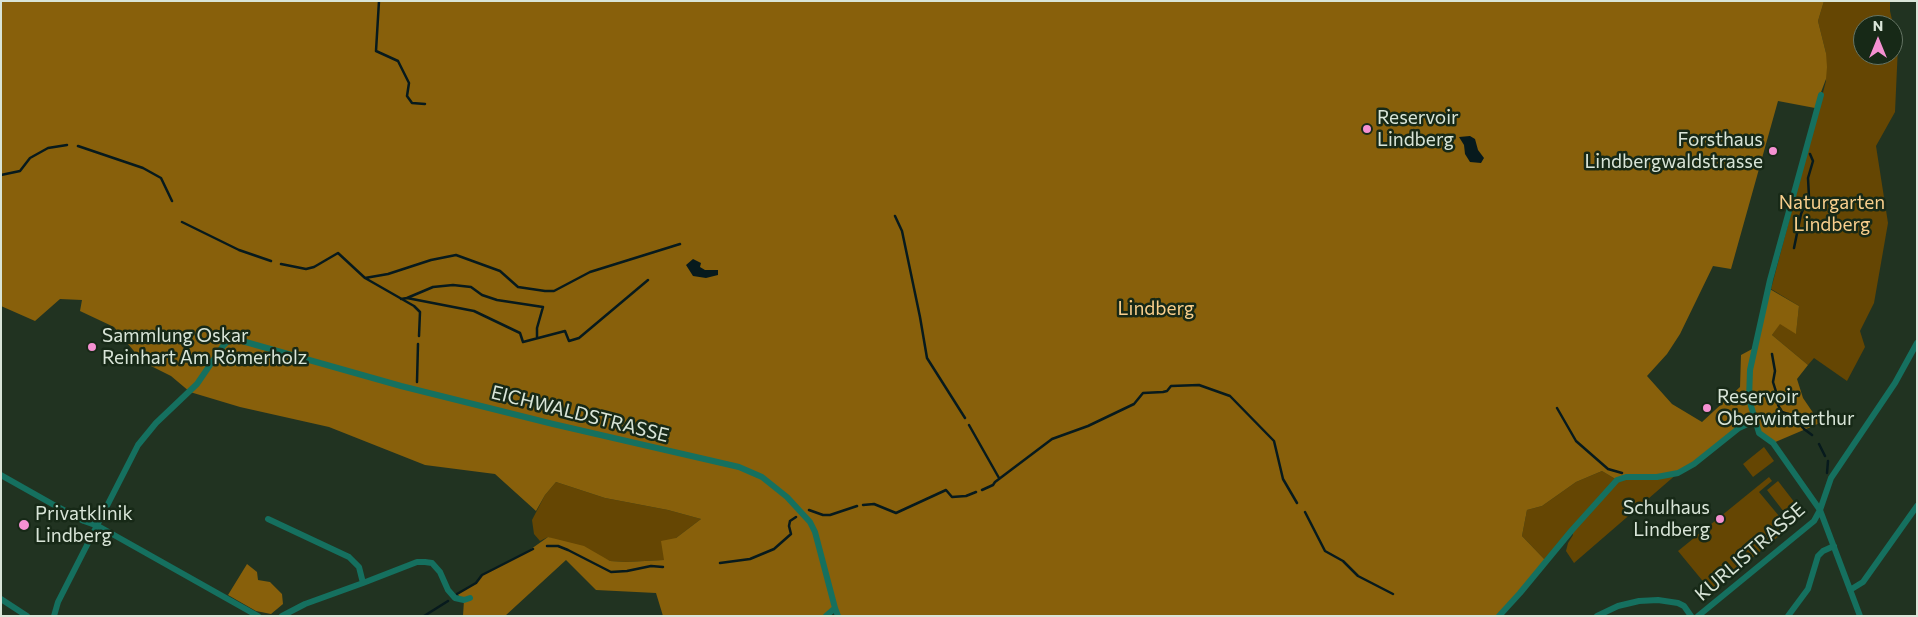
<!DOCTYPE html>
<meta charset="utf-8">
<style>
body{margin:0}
#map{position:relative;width:1918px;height:617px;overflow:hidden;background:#213321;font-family:Commissioner,sans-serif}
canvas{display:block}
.frame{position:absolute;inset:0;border:2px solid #d9e5d8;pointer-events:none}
.north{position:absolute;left:1853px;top:15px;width:50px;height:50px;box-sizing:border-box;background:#172917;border:1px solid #657464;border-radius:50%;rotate:0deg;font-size:14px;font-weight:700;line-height:20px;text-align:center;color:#d9e5d8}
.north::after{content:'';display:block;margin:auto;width:18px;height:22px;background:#f591d2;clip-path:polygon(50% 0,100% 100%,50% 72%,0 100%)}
</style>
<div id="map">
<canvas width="1918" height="617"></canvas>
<div class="frame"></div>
<div class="north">N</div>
</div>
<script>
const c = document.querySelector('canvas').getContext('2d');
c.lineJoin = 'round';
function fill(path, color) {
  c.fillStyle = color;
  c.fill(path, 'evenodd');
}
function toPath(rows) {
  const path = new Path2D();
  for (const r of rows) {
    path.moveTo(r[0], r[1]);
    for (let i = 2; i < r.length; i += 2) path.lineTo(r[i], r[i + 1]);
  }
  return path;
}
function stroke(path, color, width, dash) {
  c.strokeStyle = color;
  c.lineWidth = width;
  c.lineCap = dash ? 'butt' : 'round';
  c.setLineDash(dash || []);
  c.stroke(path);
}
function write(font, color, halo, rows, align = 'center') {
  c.font = font + ' Commissioner,sans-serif';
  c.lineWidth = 5;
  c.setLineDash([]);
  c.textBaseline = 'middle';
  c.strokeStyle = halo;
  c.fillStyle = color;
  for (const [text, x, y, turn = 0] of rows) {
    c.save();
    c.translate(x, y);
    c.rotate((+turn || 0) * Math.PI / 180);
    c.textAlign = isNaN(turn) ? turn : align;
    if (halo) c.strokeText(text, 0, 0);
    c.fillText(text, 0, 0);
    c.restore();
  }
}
const green = toPath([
 [1824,1,1890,1,1890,11,1898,46,1895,112,1876,146,1888,223,1874,303,1860,331,1865,347,1847,381,1814,358,1808,365,1772,335,1780,323,1796,333,1799,306,1771,289,1826,81,1826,53,1818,21],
 [1863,25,1893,25,1893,55,1863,55],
 [1764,447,1774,461,1753,477,1743,464],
 [1602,471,1617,480,1678,473,1574,563,1566,551,1568,543,1573,535,1572,530,1546,561,1522,536,1527,510,1542,506,1576,482],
 [1769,477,1772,481,1759,492,1789,528,1711,591,1678,551],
 [1778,481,1795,503,1784,512,1767,490],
 [556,482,605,498,668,510,701,519,676,538,664,560,626,562,610,561,548,537,540,541,534,534,532,520,545,495]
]);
const forest = toPath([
 [1,1,1824,1,1818,21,1826,53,1827,67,1826,79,1815,108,1778,101,1731,269,1713,266,1680,334,1667,354,1647,376,1672,404,1702,422,1740,387,1741,355,1754,348,1768,288,1799,306,1796,334,1780,324,1772,335,1808,365,1797,379,1803,398,1820,423,1773,443,1759,433,1756,421,1739,428,1678,473,1617,480,1602,471,1576,482,1542,506,1527,510,1522,536,1546,561,1499,616,838,616,834,609,826,616,663,616,656,593,596,590,566,560,505,616,463,616,464,600,457,594,476,583,482,575,524,554,548,537,584,546,610,561,626,562,664,560,661,541,676,538,701,519,668,510,605,498,556,482,545,495,536,511,495,474,425,465,329,427,240,407,190,392,171,376,143,362,114,327,80,311,82,300,60,299,35,321,1,306],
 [247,564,257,572,258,580,270,582,282,594,283,604,271,614,256,611,228,595]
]);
const water = toPath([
 [1470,136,1475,139,1478,150,1484,158,1481,163,1470,162,1465,154,1464,145,1459,137],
 [693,259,701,263,700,267,705,270,718,270,718,275,706,278,693,276,686,265]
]);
const stream = toPath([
 [379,1,376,51,398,61,409,83,407,96,412,103,425,104],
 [78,146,143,168,161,178,172,201],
 [1,175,20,171,30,158,48,148,67,145],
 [895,216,902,231,920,317,927,358,965,418],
 [182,222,239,250,271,261],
 [1794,248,1801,214,1809,197,1808,178,1813,161,1810,154],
 [281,264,306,269,314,267,338,253,365,278,414,306,420,312,419,336],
 [365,278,388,274,431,260,456,255,500,271,518,287,545,291,554,291,590,272,680,244],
 [407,298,433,287,453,285,471,287,482,295,497,300,543,307,537,328,537,338],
 [401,299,407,298,474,311,520,333,523,342,565,331,569,341,579,338,648,280],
 [1772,354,1775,371,1773,382,1778,398,1778,405,1782,412,1791,415,1804,429,1812,435],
 [417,382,418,344],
 [1557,408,1576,441,1608,469,1622,473],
 [969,425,999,478],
 [1819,444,1825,456],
 [1827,473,1828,461],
 [982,490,993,485,995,482,1052,439,1088,426,1134,404,1143,393,1163,392,1167,391,1171,386,1199,385,1230,396,1274,441,1283,479,1297,503],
 [863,505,874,504,896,513,946,490,952,497,966,496,976,492],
 [809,510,823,515,830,515,857,506],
 [1305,512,1325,551,1343,561,1358,576,1393,594],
 [547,546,558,546,568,550,611,572,627,571,651,566,663,567],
 [720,563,750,559,774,549,791,534,789,526,790,521,796,517],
 [457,594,476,583,482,575,533,549],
 [424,616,448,601]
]);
const street = toPath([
 [1821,95,1770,280,1750,370,1749,399,1759,433,1773,443,1820,510,1860,616],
 [1,475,54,505,84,521,98,526,258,616],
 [268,519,349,557,359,567,363,583,305,604,282,616],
 [363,583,417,562,425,562,432,563,440,572,448,590,455,598,464,600,470,598],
 [1850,590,1863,582,1917,506],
 [1,599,27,616],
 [54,616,58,602,138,445,156,423,197,384,223,346,227,342,235,339,401,386,553,424,739,467,762,477,787,497,810,522,815,532,835,608,838,616],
 [826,616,835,608],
 [1499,616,1520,593,1572,530,1617,480,1626,477,1657,477,1678,473,1694,464,1739,428,1756,420],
 [1597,616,1618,606,1639,601,1658,600,1678,603,1684,606,1691,616],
 [1698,616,1814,521,1820,510,1831,478,1895,383,1917,343],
 [1788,616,1808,589,1818,556,1823,551,1834,546]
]);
const markers = [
 [1367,129,5,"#f591d2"],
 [1773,151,5,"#f591d2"],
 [92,347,5,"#f591d2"],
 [1707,408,5,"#f591d2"],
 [1720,519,5,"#f591d2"],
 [24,525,6,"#f591d2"]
];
const poiNames = [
 ["Reservoir",1377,118],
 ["Lindberg",1377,140],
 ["Forsthaus",1763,140,"right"],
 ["Lindbergwaldstrasse",1763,162,"right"],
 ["Sammlung Oskar",102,336],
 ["Reinhart Am Römerholz",102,358],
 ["Reservoir",1717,397],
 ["Oberwinterthur",1717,419],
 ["Schulhaus",1710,508,"right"],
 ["Lindberg",1710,530,"right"],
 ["Privatklinik",35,514],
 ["Lindberg",35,536]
];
const parkNames = [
 ["Naturgarten",1832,203],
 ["Lindberg",1832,225],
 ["Lindberg",1156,309]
];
const streetNames = [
 ["EICHWALDSTRASSE",580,414,14],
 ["KURLISTRASSE",1750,552,-41]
];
fill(green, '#654603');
fill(forest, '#88600b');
fill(water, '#071a1d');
stroke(stream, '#071a1d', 2.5);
stroke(street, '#15705f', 6);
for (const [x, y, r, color] of markers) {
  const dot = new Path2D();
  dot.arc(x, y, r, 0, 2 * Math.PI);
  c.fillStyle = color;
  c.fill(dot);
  stroke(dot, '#172917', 2);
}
write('19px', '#d9e5d8', '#172917', poiNames, 'left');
write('19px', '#f9cf8d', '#172917', parkNames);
write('19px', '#d9e5d8', '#172917', streetNames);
</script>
